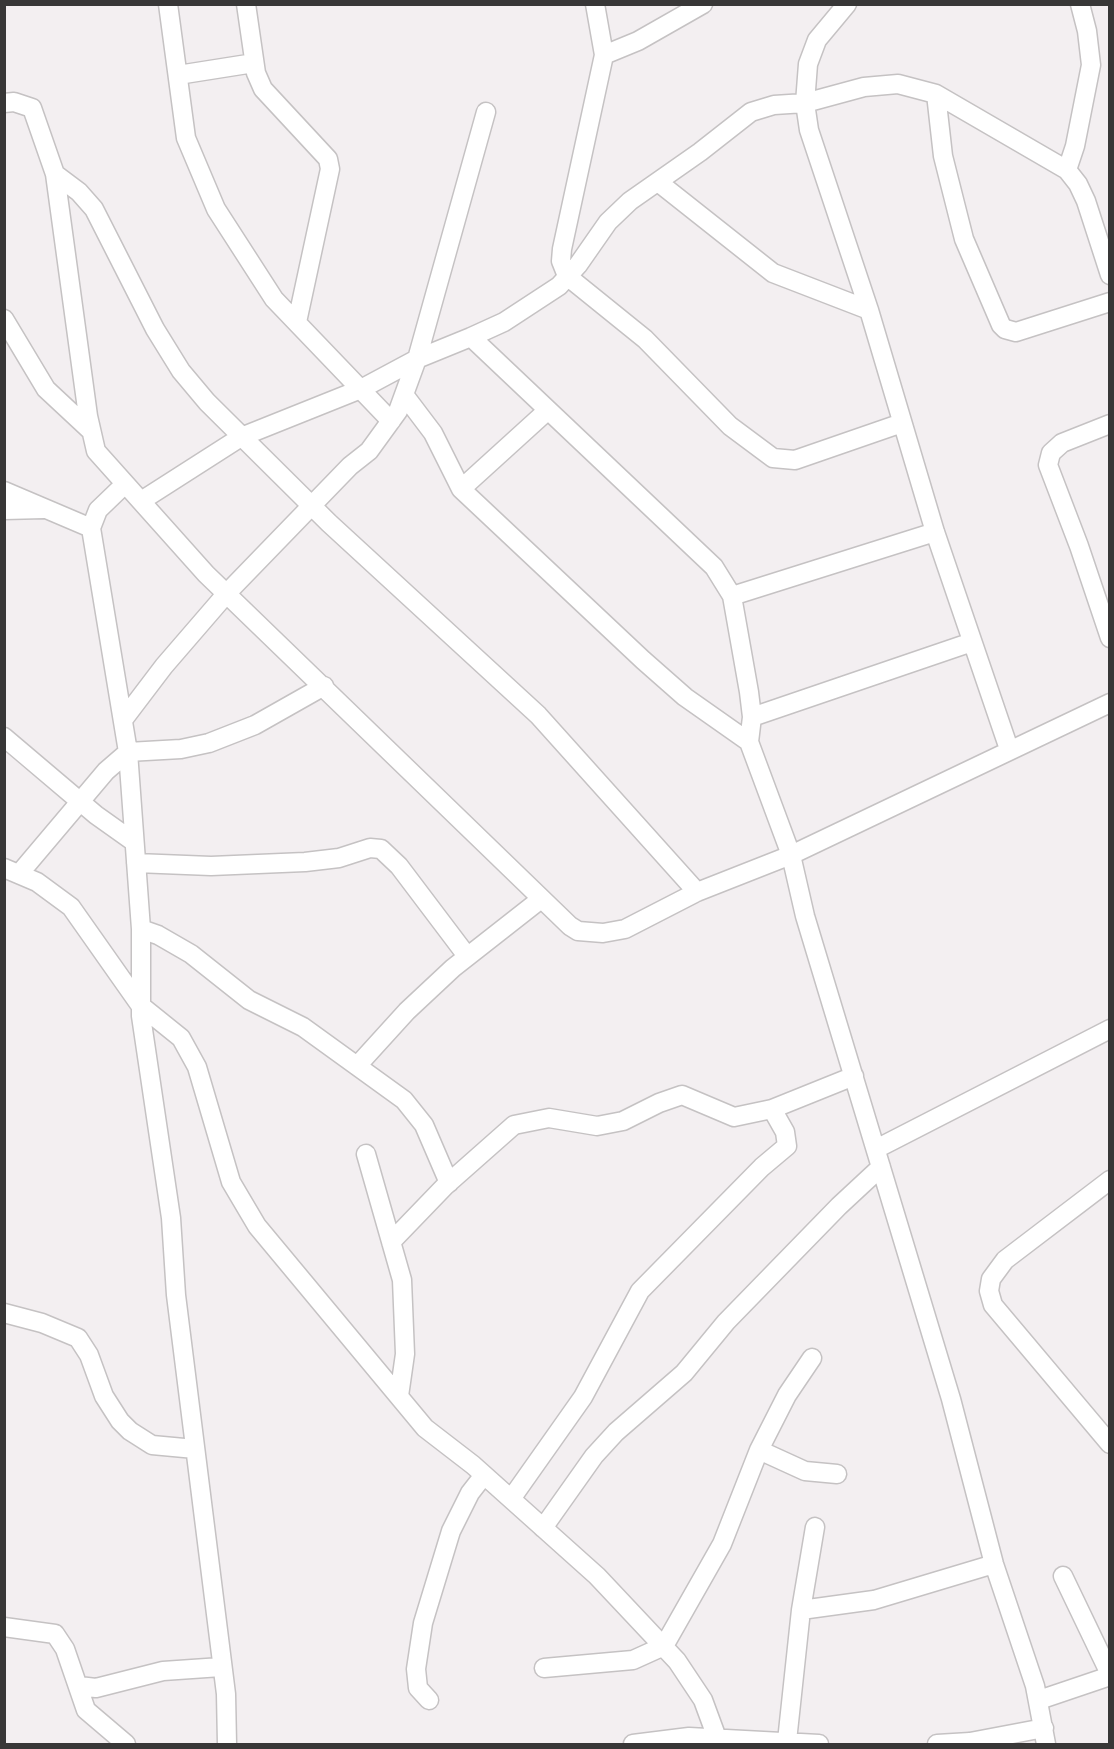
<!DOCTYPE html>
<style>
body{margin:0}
#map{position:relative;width:1114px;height:1749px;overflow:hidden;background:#f3eff1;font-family:Quicksand,sans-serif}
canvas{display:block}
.frame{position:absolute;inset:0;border:6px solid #383737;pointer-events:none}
</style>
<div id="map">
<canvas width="1114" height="1749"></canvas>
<div class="frame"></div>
</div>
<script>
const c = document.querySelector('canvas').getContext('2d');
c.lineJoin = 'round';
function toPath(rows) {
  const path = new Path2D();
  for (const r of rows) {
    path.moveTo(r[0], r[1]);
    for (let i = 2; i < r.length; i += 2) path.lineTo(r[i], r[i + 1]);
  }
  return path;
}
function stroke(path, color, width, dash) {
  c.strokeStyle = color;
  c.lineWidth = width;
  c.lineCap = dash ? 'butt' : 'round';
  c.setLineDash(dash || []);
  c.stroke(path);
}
const minor = toPath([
 [168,4,186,138,216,209,274,299,391,421],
 [246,4,256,73,263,89,328,159,330,169,297,322],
 [595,4,604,55,562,249,561,261,567,276,645,339,730,426,773,458,795,460,902,423],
 [847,4,817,40,808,64,805,103,809,130,869,310,935,532,1009,749],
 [604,55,638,41,703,4],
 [178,75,254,63],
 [936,94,943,156,964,239,1001,325,1005,329,1016,332,1110,302],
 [4,103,14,102,32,108,55,174,88,416,96,451,206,574,570,926,578,931,603,933,625,929,697,892,791,855,1110,703],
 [1067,170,1075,146,1091,65,1087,31,1080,4],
 [55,174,79,192,94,209,155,329,181,371,207,402,329,523,538,715,697,892],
 [658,182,773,273,869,310],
 [4,319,46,389,90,430],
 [471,337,504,322,559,286,578,265,608,222,630,201,700,152,751,112,774,105,805,103,864,87,898,84,936,94,1067,170,1078,184,1086,201,1110,275],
 [405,396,433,433,461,489,643,660,685,697,749,742],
 [1110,424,1062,443,1051,453,1048,465,1079,546,1110,638],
 [125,484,98,510,91,528,128,752,141,929,141,1016,171,1218,176,1295,226,1694,227,1744],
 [461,489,548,410],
 [4,491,91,528],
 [141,501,241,437,361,389,417,359,471,337,714,567,732,596,749,692,752,717,749,742,791,855,805,916,951,1399,994,1564,1035,1686,1046,1744],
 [4,510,44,509],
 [732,596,935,532],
 [752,717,972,642],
 [123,720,164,666,227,593,350,466,369,451,398,411,417,359,486,112],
 [4,737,96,815,134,842],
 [136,863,211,866,305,862,339,858,370,848,381,849,399,866,467,956],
 [4,868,37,882,71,907,140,1005,181,1038,197,1067,231,1182,257,1226,425,1428,473,1465,597,1576,677,1661,703,1700,717,1738],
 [19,874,106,771,128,752,181,749,209,743,255,725,324,686],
 [141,929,158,935,191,954,249,1000,303,1027,404,1100,424,1125,449,1183],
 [357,1066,407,1011,453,968,541,899],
 [876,1149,1110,1029],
 [366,1154,402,1280,405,1354,399,1396],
 [1110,1180,1005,1260,991,1279,989,1291,993,1305,1110,1444],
 [391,1242,445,1186,514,1125,549,1118,597,1126,623,1121,659,1103,682,1095,734,1117,772,1109,854,1076],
 [4,1313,42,1323,78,1338,89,1355,104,1396,120,1421,130,1431,152,1445,195,1449],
 [759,1450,805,1471,837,1474],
 [511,1499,583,1397,640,1291,762,1167,787,1146,785,1132,772,1109],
 [543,1528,594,1456,616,1432,684,1373,726,1322,839,1206,881,1167],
 [1063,1576,1110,1674],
 [801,1610,874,1600,994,1564],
 [4,1627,55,1634,65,1649,86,1710,126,1744],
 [544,1668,633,1660,664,1646,722,1544,759,1450,787,1395,812,1358],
 [79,1686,96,1688,163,1671,221,1667],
 [429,1700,418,1688,416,1669,423,1623,451,1531,470,1493,484,1475],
 [1039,1700,1110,1676],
 [787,1741,801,1610,815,1527],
 [633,1744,689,1737,819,1744],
 [937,1744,970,1742,1044,1728]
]);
stroke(minor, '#c5c2c3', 21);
stroke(minor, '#fff', 18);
</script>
